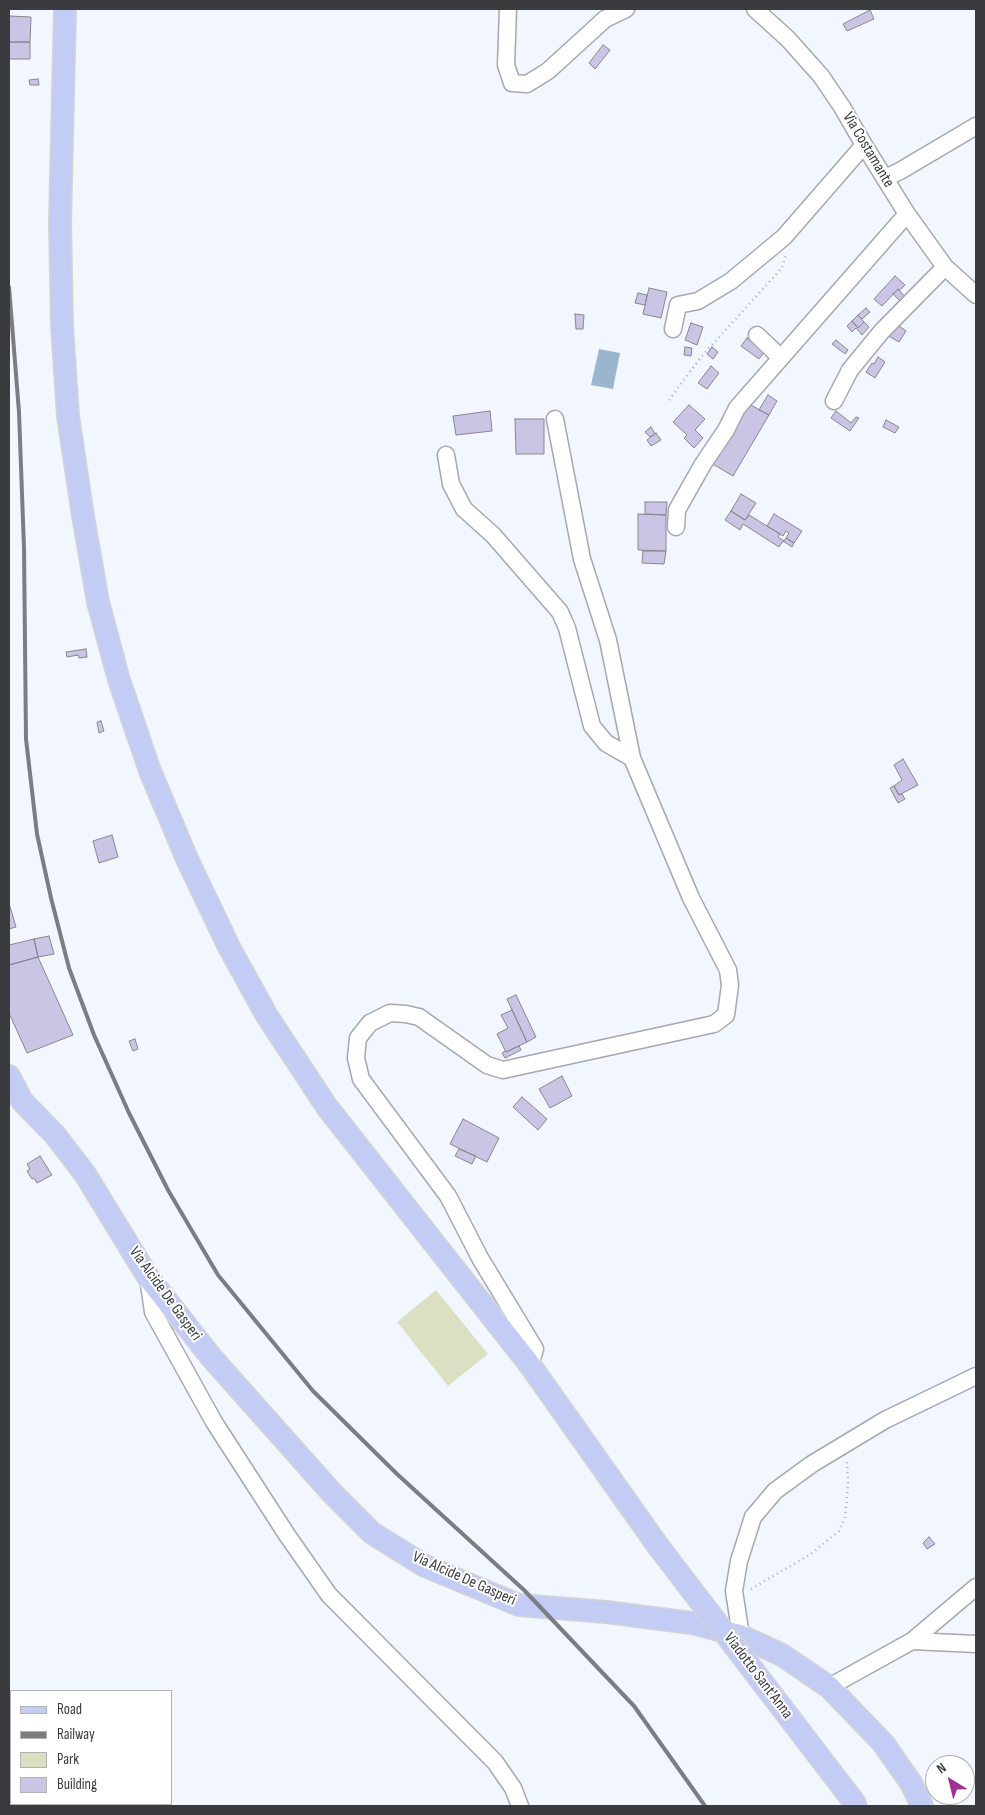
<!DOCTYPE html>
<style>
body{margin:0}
#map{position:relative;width:985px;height:1815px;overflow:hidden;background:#f2f6fe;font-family:"Sofia Sans Condensed",sans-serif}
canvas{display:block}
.frame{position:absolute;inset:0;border:10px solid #3a3b3e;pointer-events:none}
.legend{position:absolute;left:10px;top:1690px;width:162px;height:115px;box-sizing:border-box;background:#fff;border:1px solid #b0b1b2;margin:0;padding:6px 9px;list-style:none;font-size:15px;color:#3a3b3e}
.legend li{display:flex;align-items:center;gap:10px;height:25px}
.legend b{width:25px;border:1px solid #b0b1b2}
.north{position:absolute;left:925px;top:1755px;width:50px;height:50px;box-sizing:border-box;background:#fff;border:1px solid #b0b1b2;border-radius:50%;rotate:324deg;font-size:14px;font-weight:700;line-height:20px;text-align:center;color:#3a3b3e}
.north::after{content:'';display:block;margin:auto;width:18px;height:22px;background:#9f3190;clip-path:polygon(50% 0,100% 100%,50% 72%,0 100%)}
</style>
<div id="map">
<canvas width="985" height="1815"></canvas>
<div class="frame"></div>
<ul class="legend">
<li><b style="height:6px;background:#c2ccf4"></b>Road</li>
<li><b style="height:6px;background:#7b7d82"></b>Railway</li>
<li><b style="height:14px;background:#dce0c2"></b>Park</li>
<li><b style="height:14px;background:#cac4e5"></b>Building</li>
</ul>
<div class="north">N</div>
</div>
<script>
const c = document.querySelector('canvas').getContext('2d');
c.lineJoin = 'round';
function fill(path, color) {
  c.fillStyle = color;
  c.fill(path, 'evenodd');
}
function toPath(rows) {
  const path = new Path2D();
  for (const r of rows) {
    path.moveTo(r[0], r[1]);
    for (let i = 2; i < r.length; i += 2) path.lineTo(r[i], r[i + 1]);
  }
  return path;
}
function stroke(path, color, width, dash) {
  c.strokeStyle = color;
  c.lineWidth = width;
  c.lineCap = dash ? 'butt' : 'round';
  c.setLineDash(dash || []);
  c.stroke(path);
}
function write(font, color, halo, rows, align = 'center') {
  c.font = font + ' "Sofia Sans Condensed",sans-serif';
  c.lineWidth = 4;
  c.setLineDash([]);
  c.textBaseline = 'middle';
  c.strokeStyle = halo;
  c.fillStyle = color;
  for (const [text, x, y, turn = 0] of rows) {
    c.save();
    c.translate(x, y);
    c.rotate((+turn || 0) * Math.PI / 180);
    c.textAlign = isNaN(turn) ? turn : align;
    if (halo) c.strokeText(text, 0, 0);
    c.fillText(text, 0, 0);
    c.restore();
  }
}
const green = toPath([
 [436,1290,488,1354,448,1386,397,1322]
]);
const water = toPath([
 [599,349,620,353,613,389,591,385]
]);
const building = toPath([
 [870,10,874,19,847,31,843,24,870,10],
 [9,16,31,17,30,42,9,42,9,16],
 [9,42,30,42,30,59,9,59,9,42],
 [603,45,610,50,595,69,589,63,603,45],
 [38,79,39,85,30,85,29,80,38,79],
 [895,276,905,285,899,291,898,289,882,306,874,299,895,276],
 [649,288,667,292,661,318,643,314,649,288],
 [898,289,907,299,903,304,893,294,898,289],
 [638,293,647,295,645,305,635,303,638,293],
 [866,308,870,312,862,319,858,315,866,308],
 [575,314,584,315,583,329,576,329,575,314],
 [858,315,864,322,858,328,852,321,858,315],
 [852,321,858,328,864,322,869,327,862,335,856,328,852,332,847,326,852,321],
 [691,323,703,327,697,345,685,340,691,323],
 [895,323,906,331,899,342,887,335,895,323],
 [747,338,765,351,759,359,741,346,747,338],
 [836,340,848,350,845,354,832,344,836,340],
 [685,347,692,348,691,356,684,355,685,347],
 [712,347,718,352,713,359,707,354,712,347],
 [878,357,885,362,875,378,866,372,872,363,874,364,878,357],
 [711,366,719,373,707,389,698,383,711,366],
 [768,395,777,401,769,415,759,410,768,395],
 [747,403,769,415,733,476,711,463,747,403],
 [689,405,705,419,695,430,703,438,694,448,684,438,687,435,673,422,689,405],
 [490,411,492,431,456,435,453,416,490,411],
 [836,411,851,423,856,417,859,418,850,431,831,418,836,411],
 [515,419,544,419,544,454,516,454,515,419],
 [886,420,899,427,895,433,883,427,886,420],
 [651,427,655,434,650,437,645,432,651,427],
 [656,433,661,440,651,446,647,440,656,433],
 [741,494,756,503,745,520,731,511,741,494],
 [645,502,667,502,666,515,645,514,645,502],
 [731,511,745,520,749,515,780,534,778,537,784,541,786,538,794,543,792,547,783,541,779,547,743,524,740,530,725,520,731,511],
 [638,514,666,515,666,551,638,550,638,514],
 [774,514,802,531,794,543,786,538,789,533,786,531,783,536,767,526,774,514],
 [643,551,666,551,664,564,642,563,643,551],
 [86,649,87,657,79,658,78,655,67,657,66,652,86,649],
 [101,721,104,731,99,733,97,722,101,721],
 [903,759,918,785,899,795,894,786,902,780,894,765,903,759],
 [894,786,899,795,902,794,905,799,898,803,890,788,894,786],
 [112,835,118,857,99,863,93,841,112,835],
 [9,903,16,927,9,929,9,903],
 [49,936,54,954,38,957,34,939,49,936],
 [34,939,38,957,9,965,9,945,34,939],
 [38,957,73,1035,27,1053,9,1013,9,965,38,957],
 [516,995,536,1037,527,1042,507,999,516,995],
 [512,1010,527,1042,506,1052,497,1034,508,1028,501,1015,512,1010],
 [135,1039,138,1049,133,1051,129,1041,135,1039],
 [519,1046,521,1050,505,1058,502,1053,505,1051,506,1052,519,1046],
 [562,1076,572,1096,550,1108,539,1089,562,1076],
 [522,1097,547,1119,538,1130,513,1107,522,1097],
 [463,1119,499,1138,487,1162,450,1144,463,1119],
 [459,1149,476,1156,472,1164,455,1156,459,1149],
 [40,1156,52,1175,37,1183,34,1178,32,1179,27,1171,30,1169,27,1164,40,1156],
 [929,1537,935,1544,927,1549,923,1543,929,1537]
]);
const path = toPath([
 [669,400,701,357,782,268,786,255],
 [751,1589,811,1554,839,1531,845,1517,848,1486,847,1461]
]);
const minor = toPath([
 [508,9,506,65,512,83,527,84,548,71,605,19,626,9],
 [755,9,788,39,821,76,842,107,864,145,907,214,945,267,976,295],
 [885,178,900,171,976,126],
 [673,329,678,305,698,301,731,281,784,237,864,145],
 [757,335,781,358],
 [834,401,850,370,882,331,945,267],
 [446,455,451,484,464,509,493,535,560,612,567,628,592,726,606,743,632,758],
 [676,527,677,510,703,464,726,430,737,408,907,214],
 [148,1277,153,1312,214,1422,287,1535,329,1595,495,1762,513,1788,520,1806],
 [530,1365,535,1349,480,1258,448,1196,361,1079,356,1058,358,1038,370,1023,390,1013,406,1014,419,1017,487,1065,503,1070,714,1024,726,1015,730,985,728,970,691,898,632,758,608,640,582,559,555,419],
 [741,1636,734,1591,739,1561,753,1517,775,1491,812,1464,885,1420,976,1376],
 [912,1641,976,1587],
 [829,1687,912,1641,976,1644]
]);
const major = toPath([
 [65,9,60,222,62,326,68,416,83,516,98,602,119,680,150,771,187,859,229,947,267,1016,327,1107,530,1365,658,1546],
 [9,1076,22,1101,55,1135,85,1174,148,1277,211,1357,332,1493,372,1533,425,1566,519,1605,606,1612,692,1623,741,1636,782,1655,829,1687,883,1743,911,1783,922,1806]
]);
const rail = toPath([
 [9,287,19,412,24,548,26,739,37,834,51,898,69,968,94,1035,129,1113,168,1190,218,1275,313,1391,397,1474,524,1590,634,1706,705,1806]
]);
const majorBridge = toPath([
 [658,1546,857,1806]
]);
const streetNames = [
 ["Via Costamante",868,150,59],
 ["Via Alcide De Gasperi",165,1294,54],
 ["Via Alcide De Gasperi",464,1579,24],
 ["Viadotto Sant'Anna",758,1676,53]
];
fill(green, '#dce0c2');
fill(water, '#99b6ce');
fill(building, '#cac4e5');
stroke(building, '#88868e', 1);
stroke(minor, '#a5a8b0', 19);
stroke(major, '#d4d4d5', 24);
stroke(path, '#acafb5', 2.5, [1, 4]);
stroke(minor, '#fff', 16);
stroke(major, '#c2ccf4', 21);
stroke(rail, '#7b7d82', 4);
stroke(majorBridge, '#d4d4d5', 24, []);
stroke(majorBridge, '#c2ccf4', 21);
write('16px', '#3a3b3e', '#fff', streetNames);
</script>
